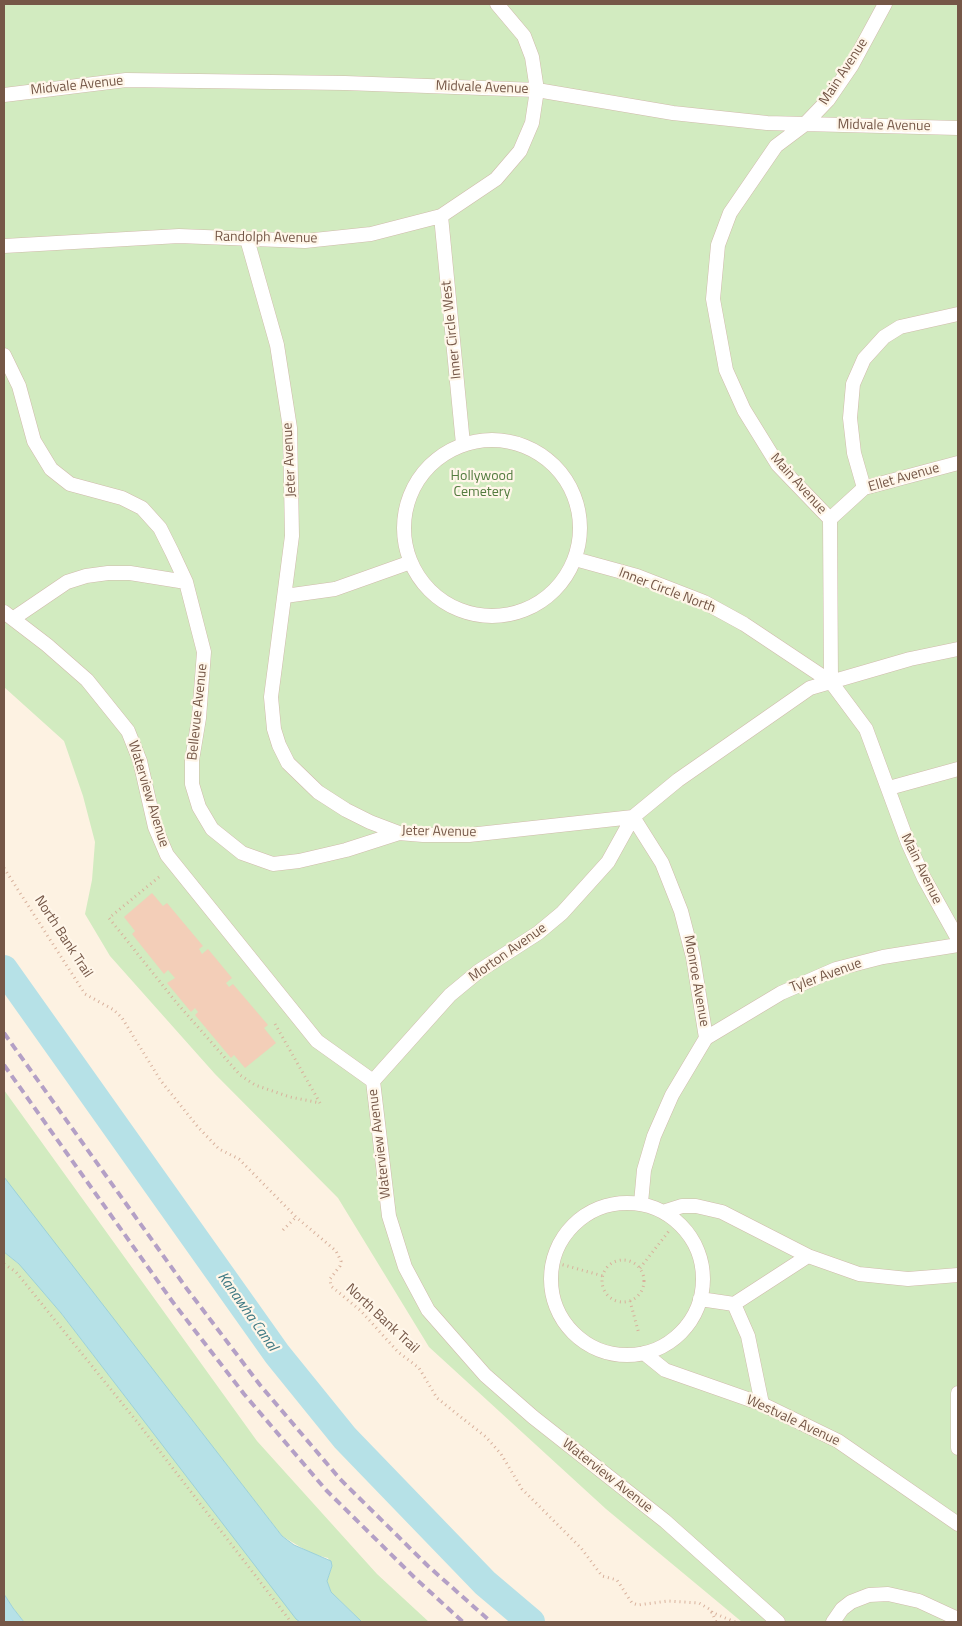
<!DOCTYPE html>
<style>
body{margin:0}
#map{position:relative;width:962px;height:1626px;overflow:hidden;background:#fdf2e2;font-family:"Titillium Web",sans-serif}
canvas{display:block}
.frame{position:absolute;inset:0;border:5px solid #755747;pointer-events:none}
</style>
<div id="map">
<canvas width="962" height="1626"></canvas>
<div class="frame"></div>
</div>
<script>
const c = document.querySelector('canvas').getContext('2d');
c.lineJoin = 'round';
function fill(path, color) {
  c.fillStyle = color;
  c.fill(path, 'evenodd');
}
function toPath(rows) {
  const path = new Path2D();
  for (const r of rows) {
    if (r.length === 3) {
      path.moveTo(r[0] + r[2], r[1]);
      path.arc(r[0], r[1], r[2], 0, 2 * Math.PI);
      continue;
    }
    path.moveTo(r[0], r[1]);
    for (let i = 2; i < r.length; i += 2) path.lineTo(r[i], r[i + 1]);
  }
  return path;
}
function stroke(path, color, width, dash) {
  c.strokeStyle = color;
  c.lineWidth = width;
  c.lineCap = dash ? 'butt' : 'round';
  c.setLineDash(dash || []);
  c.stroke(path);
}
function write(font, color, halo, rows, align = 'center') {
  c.font = font + ' "Titillium Web",sans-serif';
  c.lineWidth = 4.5;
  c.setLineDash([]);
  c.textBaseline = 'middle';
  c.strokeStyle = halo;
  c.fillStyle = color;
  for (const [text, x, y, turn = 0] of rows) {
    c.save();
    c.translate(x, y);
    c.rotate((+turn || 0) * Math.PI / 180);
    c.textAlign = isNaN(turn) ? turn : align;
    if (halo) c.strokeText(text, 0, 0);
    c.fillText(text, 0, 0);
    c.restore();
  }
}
const green = toPath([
 [4,4,958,4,958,1622,742,1622,606,1509,429,1347,338,1198,215,1074,110,956,85,914,92,880,95,842,83,796,64,741,4,687],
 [4,1090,257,1441,377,1574,429,1622,362,1622,331,1592,327,1581,332,1566,328,1558,312,1554,282,1536,4,1179],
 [4,1252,25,1269,61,1313,300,1622,24,1622,13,1608,4,1594]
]);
const water = toPath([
 [4,1177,282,1536,294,1545,331,1561,332,1566,327,1581,331,1592,362,1622,300,1622,296,1619,61,1313,19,1264,4,1252,4,1177],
 [4,1594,13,1608,24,1622,4,1622,4,1594]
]);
const canal = toPath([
 [4,969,277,1354,345,1438,485,1583,531,1622]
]);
const building = toPath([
 [152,893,163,906,167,903,203,946,199,949,202,954,208,949,232,978,226,983,229,987,233,984,268,1025,264,1028,276,1043,245,1068,234,1055,231,1058,195,1015,198,1012,195,1008,191,1012,167,983,175,978,168,970,164,974,132,934,135,931,124,917]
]);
const path = toPath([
 [4,868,85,994,114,1010,122,1018,161,1081,198,1127,219,1149,239,1159,296,1217,336,1251,341,1261,340,1266,330,1279,331,1286,361,1311,398,1352,419,1368,437,1398,486,1437,501,1454,522,1489,581,1548,602,1576,617,1580,632,1603,638,1605,668,1601,699,1603,711,1610,716,1622],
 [159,877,109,918,176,1002,240,1075,255,1085,290,1097,320,1103],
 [275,1024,320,1103],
 [283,1230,296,1217],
 [623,1281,21],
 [553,1262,603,1276],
 [4,1264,16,1272,138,1423,291,1622],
 [640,1268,669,1231],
 [630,1301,639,1334],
 [711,1612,735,1622]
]);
const service = toPath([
 [885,4,852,65,828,100,804,125,776,146,730,213,718,245,713,299,726,370,744,410,778,465,830,519,831,682,866,729,908,843,924,878,958,939],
 [4,95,126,80,345,83,537,90,673,113,767,123,958,128],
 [441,216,463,444],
 [247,239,277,345,290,428,292,536,271,697,274,729,279,745,288,763,318,792,346,810,370,822,399,833,423,835,469,835,633,817,678,780,810,688,910,659,958,649],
 [4,246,179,236,305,241,371,234,441,216,496,179,520,151,532,123,537,90,532,57,524,36,497,4],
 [4,355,19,386,34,441,51,469,70,484,122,498,142,508,160,528,172,552,186,582,204,652,199,718,192,760,192,784,199,807,212,829,242,853,273,864,299,861,346,850,399,833],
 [492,528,88],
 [864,488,854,453,850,418,853,384,864,359,884,337,900,327,958,314],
 [830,519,864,488,958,463],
 [575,559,637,576,704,602,744,624,831,682],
 [285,596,335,589,411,562],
 [4,612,47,645,87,680,128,731,140,761,155,827,167,855,317,1041,373,1081,389,1216,405,1267,428,1310,485,1375,533,1417,665,1521,778,1622],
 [14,618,67,582,86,576,108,573,130,573,186,582],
 [889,788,958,769],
 [706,1038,781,993,836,969,883,957,958,945],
 [373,1081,450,995,479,971,538,933,562,913,608,862,633,817,662,863,681,911,693,957,706,1038,672,1095,654,1136,644,1170,641,1203],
 [627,1279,76],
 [663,1212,682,1206,696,1206,722,1212,808,1256,859,1274,908,1279,958,1275],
 [700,1299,734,1304,808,1256],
 [734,1304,748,1336,762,1404],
 [644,1353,665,1370,762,1404,838,1441,958,1524],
 [958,1393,958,1448],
 [833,1622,842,1609,851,1602,869,1595,888,1594,919,1601,958,1619]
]);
const rail = toPath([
 [4,1033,187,1289,260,1385,340,1479,428,1566,491,1622],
 [4,1065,172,1301,244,1394,326,1490,415,1578,463,1622]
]);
const streetNames = [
 ["Main Avenue",844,72,-57],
 ["Midvale Avenue",77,86,-6],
 ["Midvale Avenue",482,88,2],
 ["Midvale Avenue",884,126,1],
 ["Randolph Avenue",266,238,1],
 ["Inner Circle West",452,330,-96],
 ["Jeter Avenue",290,460,-93],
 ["Ellet Avenue",904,478,-16],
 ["Main Avenue",798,484,48],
 ["Inner Circle North",667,591,21],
 ["Bellevue Avenue",198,712,-84],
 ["Waterview Avenue",148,794,73],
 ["Jeter Avenue",439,832,1],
 ["Main Avenue",921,869,64],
 ["North Bank Trail",63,937,57],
 ["Morton Avenue",508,953,-35],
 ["Tyler Avenue",826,976,-20],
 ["Monroe Avenue",696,981,80],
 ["Waterview Avenue",380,1144,-97],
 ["North Bank Trail",382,1319,43],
 ["Westvale Avenue",793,1421,25],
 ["Waterview Avenue",607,1476,38]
];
const parkNames = [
 ["Hollywood",482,477],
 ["Cemetery",482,493]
];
const waterNames = [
 ["Kanawha Canal",247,1312,55]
];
fill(green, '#d2ebc0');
fill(water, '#b6e1e7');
stroke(water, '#9cd1d9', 1);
stroke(canal, '#b6e1e7', 28);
fill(building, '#f3ceb8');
stroke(service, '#d0bbab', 15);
stroke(path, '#d8b19c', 3, [1, 4]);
stroke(service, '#fff', 14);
stroke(rail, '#b4a0c6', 4, [8, 5]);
write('14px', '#755747', '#fff6e9', streetNames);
write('14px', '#537b3f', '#fff6e9', parkNames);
write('italic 15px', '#3e7983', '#fff6e9', waterNames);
</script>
